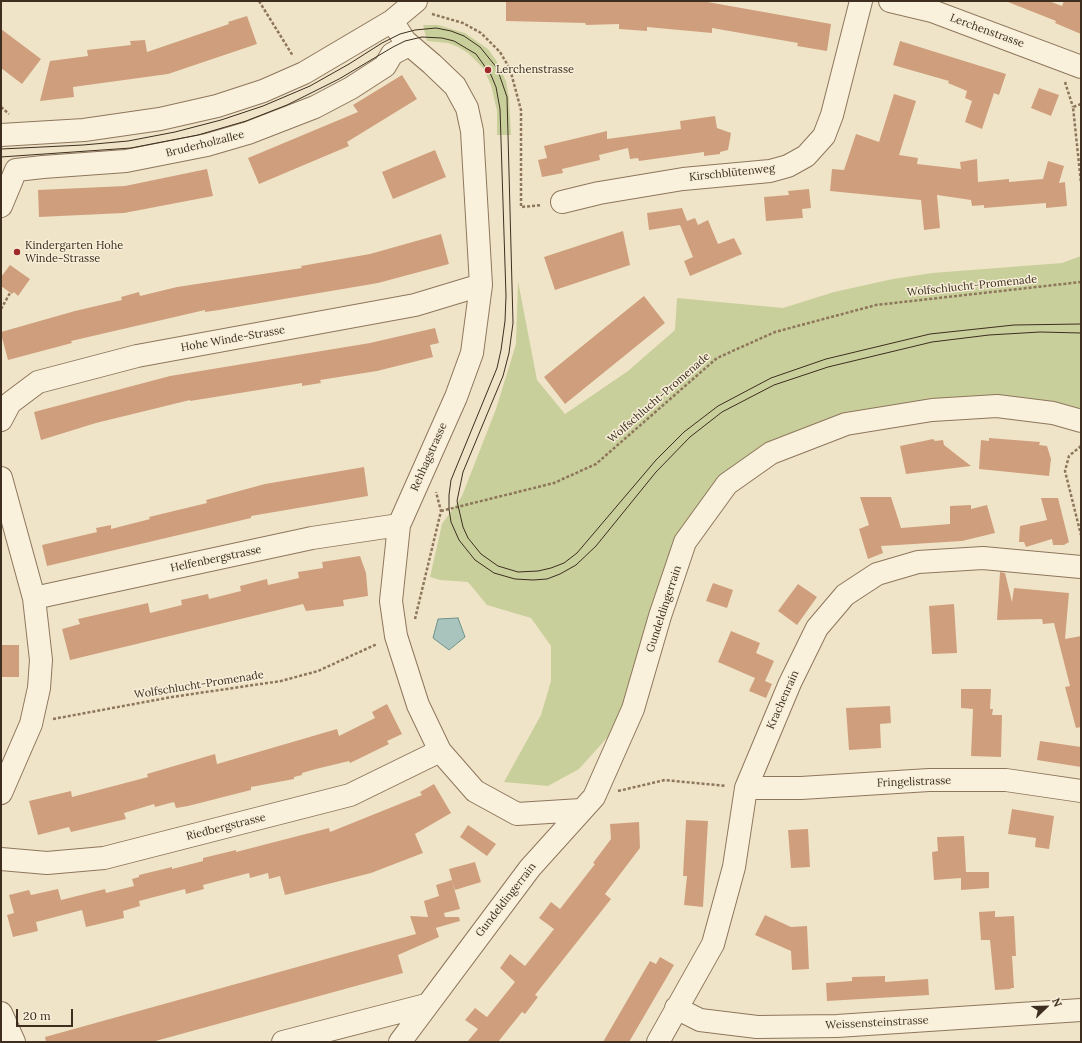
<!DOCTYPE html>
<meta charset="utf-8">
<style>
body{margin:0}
#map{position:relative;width:1082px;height:1043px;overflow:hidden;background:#f0e4c8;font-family:Lora,serif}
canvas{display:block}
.frame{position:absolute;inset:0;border:2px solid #3d2e20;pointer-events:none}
.north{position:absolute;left:1026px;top:987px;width:40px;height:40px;-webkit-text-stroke:3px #f7eed8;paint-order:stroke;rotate:67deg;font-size:11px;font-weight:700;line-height:16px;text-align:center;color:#3d2e20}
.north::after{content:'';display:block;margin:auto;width:14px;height:18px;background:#3d2e20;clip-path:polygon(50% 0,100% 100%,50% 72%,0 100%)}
.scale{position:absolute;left:16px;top:1009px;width:57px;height:18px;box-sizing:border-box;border:2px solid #3d2e20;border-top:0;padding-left:5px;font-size:12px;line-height:14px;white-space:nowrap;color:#3d2e20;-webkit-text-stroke:3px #f7eed8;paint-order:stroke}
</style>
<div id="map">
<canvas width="1082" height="1043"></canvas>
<div class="frame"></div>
<div class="north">N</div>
<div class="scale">20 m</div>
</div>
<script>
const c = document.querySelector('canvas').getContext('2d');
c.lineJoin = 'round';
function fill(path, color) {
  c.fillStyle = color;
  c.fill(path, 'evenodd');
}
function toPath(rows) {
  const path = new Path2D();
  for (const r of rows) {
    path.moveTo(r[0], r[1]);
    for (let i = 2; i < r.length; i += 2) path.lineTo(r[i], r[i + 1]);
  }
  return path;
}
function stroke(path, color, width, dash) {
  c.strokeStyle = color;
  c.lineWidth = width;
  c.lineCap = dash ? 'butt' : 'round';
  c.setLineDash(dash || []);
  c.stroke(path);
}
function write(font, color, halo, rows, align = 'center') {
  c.font = font + ' Lora,serif';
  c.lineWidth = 3;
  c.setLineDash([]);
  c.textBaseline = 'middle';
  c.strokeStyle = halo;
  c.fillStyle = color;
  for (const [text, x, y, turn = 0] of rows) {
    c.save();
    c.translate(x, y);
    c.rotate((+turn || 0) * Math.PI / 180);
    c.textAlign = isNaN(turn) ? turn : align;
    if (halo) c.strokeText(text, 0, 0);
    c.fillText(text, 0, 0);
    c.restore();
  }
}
const green = toPath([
 [423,25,438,25,465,33,488,49,496,60,506,81,509,98,511,135,497,135,497,111,491,85,483,68,468,53,458,47,448,43,427,41],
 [1081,256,1081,421,932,410,771,453,685,542,633,709,579,769,548,786,504,782,541,715,551,681,551,646,531,618,487,605,468,582,440,580,430,577,442,524,462,496,496,409,516,344,518,281,537,380,565,414,628,371,675,330,677,298,783,308,834,292,893,279,932,273,1062,263]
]);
const water = toPath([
 [458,618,465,637,449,650,433,638,438,619,458,618]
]);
const building = toPath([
 [506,1,702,1,831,24,827,51,797,46,798,43,712,28,712,33,647,27,647,31,619,29,619,24,586,25,585,23,506,21],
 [1008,1,1049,1,1062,6,1064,1,1081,1,1081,34,1055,23,1056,21,1008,2],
 [247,16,257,44,168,74,73,87,74,97,40,101,50,61,88,56,87,50,131,45,130,41,145,40,147,52,229,24,228,22],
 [1,29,41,59,22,84,1,68],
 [900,41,1006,74,999,95,994,93,982,129,965,122,972,101,965,98,967,91,948,83,949,81,893,65],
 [402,75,417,99,347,142,349,146,259,184,248,158,358,112,353,105],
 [1039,88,1059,95,1051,116,1031,108],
 [894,94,916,101,899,155,918,158,917,164,961,169,960,162,977,159,978,182,1009,179,1009,182,1043,179,1048,161,1064,166,1059,183,1065,182,1067,206,1046,208,1046,203,984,208,984,205,972,206,971,200,937,195,940,228,924,230,921,200,830,191,832,169,844,170,856,134,879,142],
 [715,116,717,128,731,133,728,150,720,152,720,154,704,156,704,152,639,161,638,158,630,159,628,148,599,155,600,160,562,169,563,173,542,177,538,160,547,158,544,146,607,131,607,139,681,129,680,121],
 [435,150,446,177,393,199,382,172],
 [207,169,213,196,124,213,39,217,38,190,125,186],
 [809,189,811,208,802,209,803,218,766,221,764,197,789,195,788,191],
 [682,208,687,221,695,218,698,225,708,220,718,244,734,238,742,254,690,276,684,261,693,257,680,225,649,230,647,213],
 [623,231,630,265,555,290,544,257],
 [441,234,449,264,378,283,219,310,205,312,205,310,71,341,72,343,8,360,1,334,1,332,75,311,122,300,121,297,139,292,140,296,177,287,302,268,301,266,370,254],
 [10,265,30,279,18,296,14,292,12,294,1,286,1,277],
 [644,296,665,323,565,404,544,377],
 [435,328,439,343,430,345,433,357,377,371,320,380,321,383,302,386,302,383,190,401,190,400,96,423,41,440,34,412,170,376,370,343],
 [989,438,1040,442,1039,445,1047,446,1051,459,1049,476,979,469,981,440,989,441],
 [933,439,935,441,943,440,944,445,971,466,906,474,900,446],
 [364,467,368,496,251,516,251,518,47,566,42,545,97,532,96,528,111,525,111,529,150,519,149,517,207,503,206,500,265,484],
 [860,497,891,497,901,528,950,524,950,506,971,505,971,509,987,505,995,533,962,541,881,546,883,553,868,559,859,529,869,525],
 [1041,498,1058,498,1069,542,1064,545,1053,545,1052,539,1026,547,1024,542,1019,542,1020,526,1047,520],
 [360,556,366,573,368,596,343,600,344,606,306,611,303,604,70,660,62,629,80,624,78,619,148,603,150,613,182,605,181,600,208,594,209,599,241,591,240,586,267,579,268,585,299,578,298,572,323,568,322,562],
 [1000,572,1005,573,1012,602,1014,588,1069,593,1065,639,1081,636,1081,727,1076,728,1065,687,1070,686,1054,623,1043,624,1042,619,997,620],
 [713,583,733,590,727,608,706,601],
 [798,584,817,597,797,625,778,611],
 [954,604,957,653,932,654,929,606],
 [731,631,760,643,756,653,774,661,765,681,772,684,766,698,749,691,755,678,718,662],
 [1,645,19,645,19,677,1,677],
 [961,689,991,689,990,709,993,709,992,715,1002,715,1001,757,971,756,973,709,961,708],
 [387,704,402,734,387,741,389,744,350,763,349,761,316,769,302,773,302,775,294,777,294,779,251,787,251,790,188,806,176,808,174,802,155,807,154,804,124,813,126,819,71,832,69,827,38,835,29,801,71,791,72,797,148,777,147,774,215,754,217,764,337,729,339,736,375,718,372,712],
 [890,706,891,723,880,724,881,748,849,750,846,708],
 [1040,741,1081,747,1081,767,1037,760],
 [434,784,451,813,415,834,423,853,371,873,285,895,280,876,269,879,268,873,250,878,249,873,203,885,204,889,186,894,185,889,139,901,140,906,123,911,124,918,86,927,82,910,36,922,38,931,13,937,7,915,14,913,9,895,29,890,31,895,58,889,61,900,105,889,106,893,134,886,132,879,139,877,139,875,172,867,172,869,203,861,203,858,236,850,236,852,329,828,330,832,422,795,420,792],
 [1012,809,1054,816,1049,849,1035,847,1036,838,1008,834],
 [686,820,708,821,703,907,684,905,687,876,683,876],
 [639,822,640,848,605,894,611,899,535,995,538,997,525,1014,522,1012,498,1042,467,1042,478,1029,465,1020,475,1008,487,1017,515,982,500,968,510,954,525,966,554,929,539,918,551,902,560,909,595,864,593,863,611,839,610,824],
 [468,825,496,844,487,856,460,837],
 [808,829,810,867,791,868,788,830],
 [964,836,966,872,989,872,989,888,961,890,961,878,934,880,932,852,938,851,937,837],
 [475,862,481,882,455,890,452,881,460,909,444,913,445,917,459,917,460,921,432,929,436,928,439,937,398,955,403,973,152,1042,46,1042,45,1037,416,934,410,916,428,917,424,901,439,896,436,885,452,880,449,869],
 [995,911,995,917,1014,916,1016,956,1012,956,1014,988,1010,988,1011,989,995,990,990,940,981,940,979,912],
 [765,915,791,927,807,926,809,969,792,970,791,951,755,935],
 [660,957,674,965,629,1042,603,1042,650,961,656,964],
 [885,976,885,982,928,979,929,995,827,1001,826,983,852,981,852,977]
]);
const path = toPath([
 [259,1,293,56],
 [432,14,463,23,481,33,500,52,510,69,521,110,521,207,542,205],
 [1065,82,1073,107],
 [1081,104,1073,107,1081,183],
 [1,107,9,114],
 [1,309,10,293],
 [1081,446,1069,456,1065,471,1081,535],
 [441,511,554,483,596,464,717,358,775,332,876,305,1081,282],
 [415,619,441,511,436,492],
 [53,719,172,697,281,681,318,671,377,644],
 [618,791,665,780,726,786]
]);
const minor = toPath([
 [890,1,932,11,1081,67],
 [392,21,405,41,432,64,455,86,467,108,472,131,481,285,472,353,456,397,399,525,391,601,396,636,418,705,440,751,475,791,517,814,581,810],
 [1,135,84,130,160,119,217,106,263,91,304,73,392,21,416,1],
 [562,202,599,193,683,179,770,171,788,166,806,156,824,136,832,115,861,1],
 [1,206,16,170,43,167,126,161,207,145,248,133,315,107,351,88,385,66,392,54,409,45],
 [1,420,10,403,38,382,137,356,415,305,481,285],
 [1,478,34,598,41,660,39,688,31,724,1,793],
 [34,598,312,538,399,525],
 [746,788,801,788,929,780,1006,780,1081,791],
 [1,859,47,863,104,858,350,795,440,751],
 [676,1008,700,1020,757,1027,837,1026,1081,1010],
 [1,1013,14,1042],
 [283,1042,426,1005],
 [400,1042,530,868,594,797,633,709,660,616,685,542,727,484,771,453,846,424,932,410,997,406,1053,413,1081,421],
 [658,1042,713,944,734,867,746,788,790,683,817,628,845,595,877,574,918,562,983,558,1081,567]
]);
const tram = toPath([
 [1,149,83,145,128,141,175,132,221,120,263,106,310,86,349,64,382,43,400,34,415,30,436,28,451,31,464,36,480,47,497,68,507,97,513,323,509,353,503,376,463,472,457,501,463,527,468,538,481,554,498,566,518,572,538,571,551,568,564,563,577,553,656,460,684,432,718,406,771,378,826,359,930,334,1014,325,1081,324],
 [1,157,131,148,198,135,246,121,287,105,339,79,393,47,405,41,422,37,442,38,454,41,476,54,491,75,496,87,500,109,506,296,505,321,501,350,497,368,451,480,449,495,449,509,451,522,459,540,475,560,494,573,515,579,533,580,547,579,560,574,576,565,596,546,656,472,690,437,722,412,774,385,828,367,932,342,989,335,1040,332,1081,333]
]);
const markers = [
 [488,70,4,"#9e2a2b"],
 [17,252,4,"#9e2a2b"]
];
const streetNames = [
 ["Lerchenstrasse",987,31,20],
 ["Bruderholzallee",205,144,-14],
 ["Kirschblütenweg",732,173,-6],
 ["Wolfschlucht-Promenade",972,286,-6],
 ["Hohe Winde-Strasse",233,339,-10],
 ["Wolfschlucht-Promenade",659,398,-41],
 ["Rehhagstrasse",429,457,-66],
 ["Helfenbergstrasse",216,559,-12],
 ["Gundeldingerrain",664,609,-72],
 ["Wolfschlucht-Promenade",199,685,-9],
 ["Krachenrain",783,700,-66],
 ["Fringelistrasse",914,782,-2],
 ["Riedbergstrasse",226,827,-14],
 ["Gundeldingerrain",506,900,-52],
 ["Weissensteinstrasse",877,1023,-3]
];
const poiNames = [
 ["Lerchenstrasse",496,70],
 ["Kindergarten Hohe",25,246],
 ["Winde-Strasse",25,259]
];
fill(green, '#c9cf9b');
fill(water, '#a9c4bc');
stroke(water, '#6f938a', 1);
fill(building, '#cf9f7d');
stroke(minor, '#8d765c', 24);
stroke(path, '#8d765c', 2.5, [3, 2]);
stroke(minor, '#faf1dc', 22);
stroke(tram, '#3d2e20', 1);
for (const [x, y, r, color] of markers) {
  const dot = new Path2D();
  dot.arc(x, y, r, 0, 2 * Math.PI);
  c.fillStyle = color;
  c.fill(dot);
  stroke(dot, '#f7eed8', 1.5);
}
write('11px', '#3d2e20', '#f7eed8', streetNames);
write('11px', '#3d2e20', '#f7eed8', poiNames, 'left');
</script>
